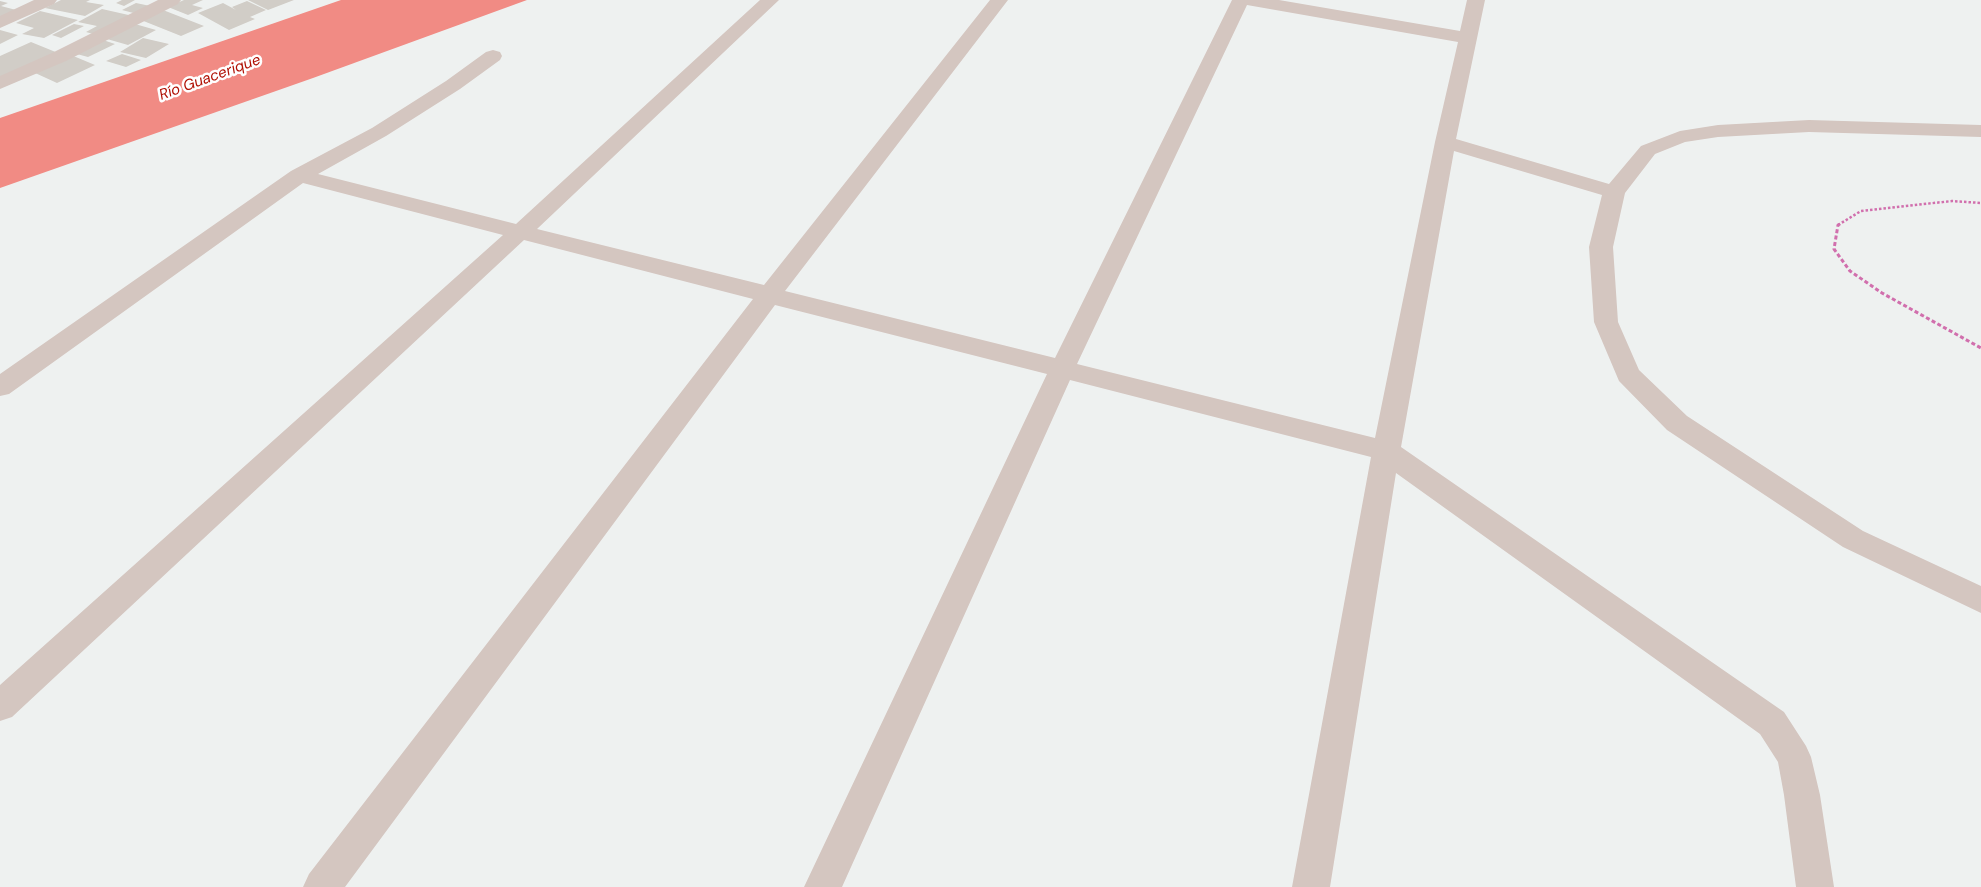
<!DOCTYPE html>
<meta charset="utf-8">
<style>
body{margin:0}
canvas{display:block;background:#eef1f0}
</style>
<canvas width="1981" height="887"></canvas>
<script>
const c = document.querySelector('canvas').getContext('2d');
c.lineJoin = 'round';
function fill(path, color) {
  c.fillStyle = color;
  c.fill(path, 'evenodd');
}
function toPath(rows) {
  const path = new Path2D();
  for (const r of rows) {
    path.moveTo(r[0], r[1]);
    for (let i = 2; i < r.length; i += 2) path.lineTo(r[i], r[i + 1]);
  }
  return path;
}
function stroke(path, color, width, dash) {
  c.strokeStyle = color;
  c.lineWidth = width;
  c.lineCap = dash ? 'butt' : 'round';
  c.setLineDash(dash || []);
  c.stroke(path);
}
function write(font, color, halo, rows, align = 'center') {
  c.font = font + ' "DM Sans",sans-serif';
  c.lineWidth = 5;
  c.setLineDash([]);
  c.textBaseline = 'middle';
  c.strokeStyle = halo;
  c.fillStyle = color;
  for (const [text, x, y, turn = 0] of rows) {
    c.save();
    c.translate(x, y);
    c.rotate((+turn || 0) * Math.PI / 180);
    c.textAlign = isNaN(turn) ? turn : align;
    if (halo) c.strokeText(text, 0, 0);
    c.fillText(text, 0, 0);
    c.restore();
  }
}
const water = toPath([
 [341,0,527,0,313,78,0,188,0,118]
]);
const building = toPath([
 [61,0,90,0,86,2,104,5,85,16,45,8],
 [122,0,135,0,124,6,116,3],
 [184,0,203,0,192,5,203,8,188,15,168,7],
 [248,0,294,0,268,10],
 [0,1,8,3,1,6,16,10,0,17],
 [247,1,266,10,250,17,255,19,229,30,198,13,223,3,236,10,232,7],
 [136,3,155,7,141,15,122,10],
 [102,9,133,16,97,35,86,32,97,26,78,22],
 [163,10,204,26,181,36,141,20],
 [40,11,78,20,44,38,22,34,34,28,16,23],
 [74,24,84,26,61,38,52,35],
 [135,24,156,30,128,45,107,39],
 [0,30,18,35,0,44],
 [143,38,169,44,146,58,120,52],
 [100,39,115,44,88,57,73,53],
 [31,42,58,53,0,78,0,56],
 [122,54,141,60,126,67,106,61],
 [71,55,95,65,57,83,33,72]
]);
const pathFar1 = toPath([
 [1838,225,1861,211,1952,201,1981,203]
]);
const path = toPath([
 [1840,224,1838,225,1834,249,1850,271,1882,293,1981,348]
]);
const minor = toPath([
 [34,0,57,0,54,4,0,28,0,16,34,0],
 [158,0,181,0,178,4,66,61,0,89,0,76,52,53,158,0],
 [760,0,779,0,537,229,764,285,990,0,1008,0,785,291,1055,358,1232,0,1279,0,1460,31,1467,0,1485,0,1456,139,1609,184,1641,146,1680,131,1718,125,1809,120,1981,125,1981,137,1809,132,1718,137,1685,142,1655,154,1625,193,1613,247,1618,322,1639,370,1687,416,1863,531,1981,586,1981,613,1843,547,1667,430,1619,381,1594,322,1589,247,1602,195,1454,151,1401,447,1784,712,1806,746,1811,757,1820,795,1834,887,1796,887,1784,795,1778,762,1760,734,1396,473,1330,887,1292,887,1371,457,1070,380,842,887,804,887,1047,374,775,305,345,887,303,887,309,874,753,299,524,240,12,717,0,721,0,685,503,235,303,183,9,394,0,396,0,374,291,171,372,128,446,81,486,52,493,50,500,52,502,56,500,60,460,89,386,136,318,174,516,224,760,0],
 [1247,5,1458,42,1435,142,1375,438,1077,364,1247,5]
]);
const farWaternames = [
 ["Río Guacerique",210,78,-20]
];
fill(water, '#f18b84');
fill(building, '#d1cdc7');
stroke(pathFar1, '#d16fad', 2.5, [2.5, 2]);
stroke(path, '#d16fad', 3, [4, 2.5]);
fill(minor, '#d4c6c0');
write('italic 15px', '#b01004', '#fff', farWaternames);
</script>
